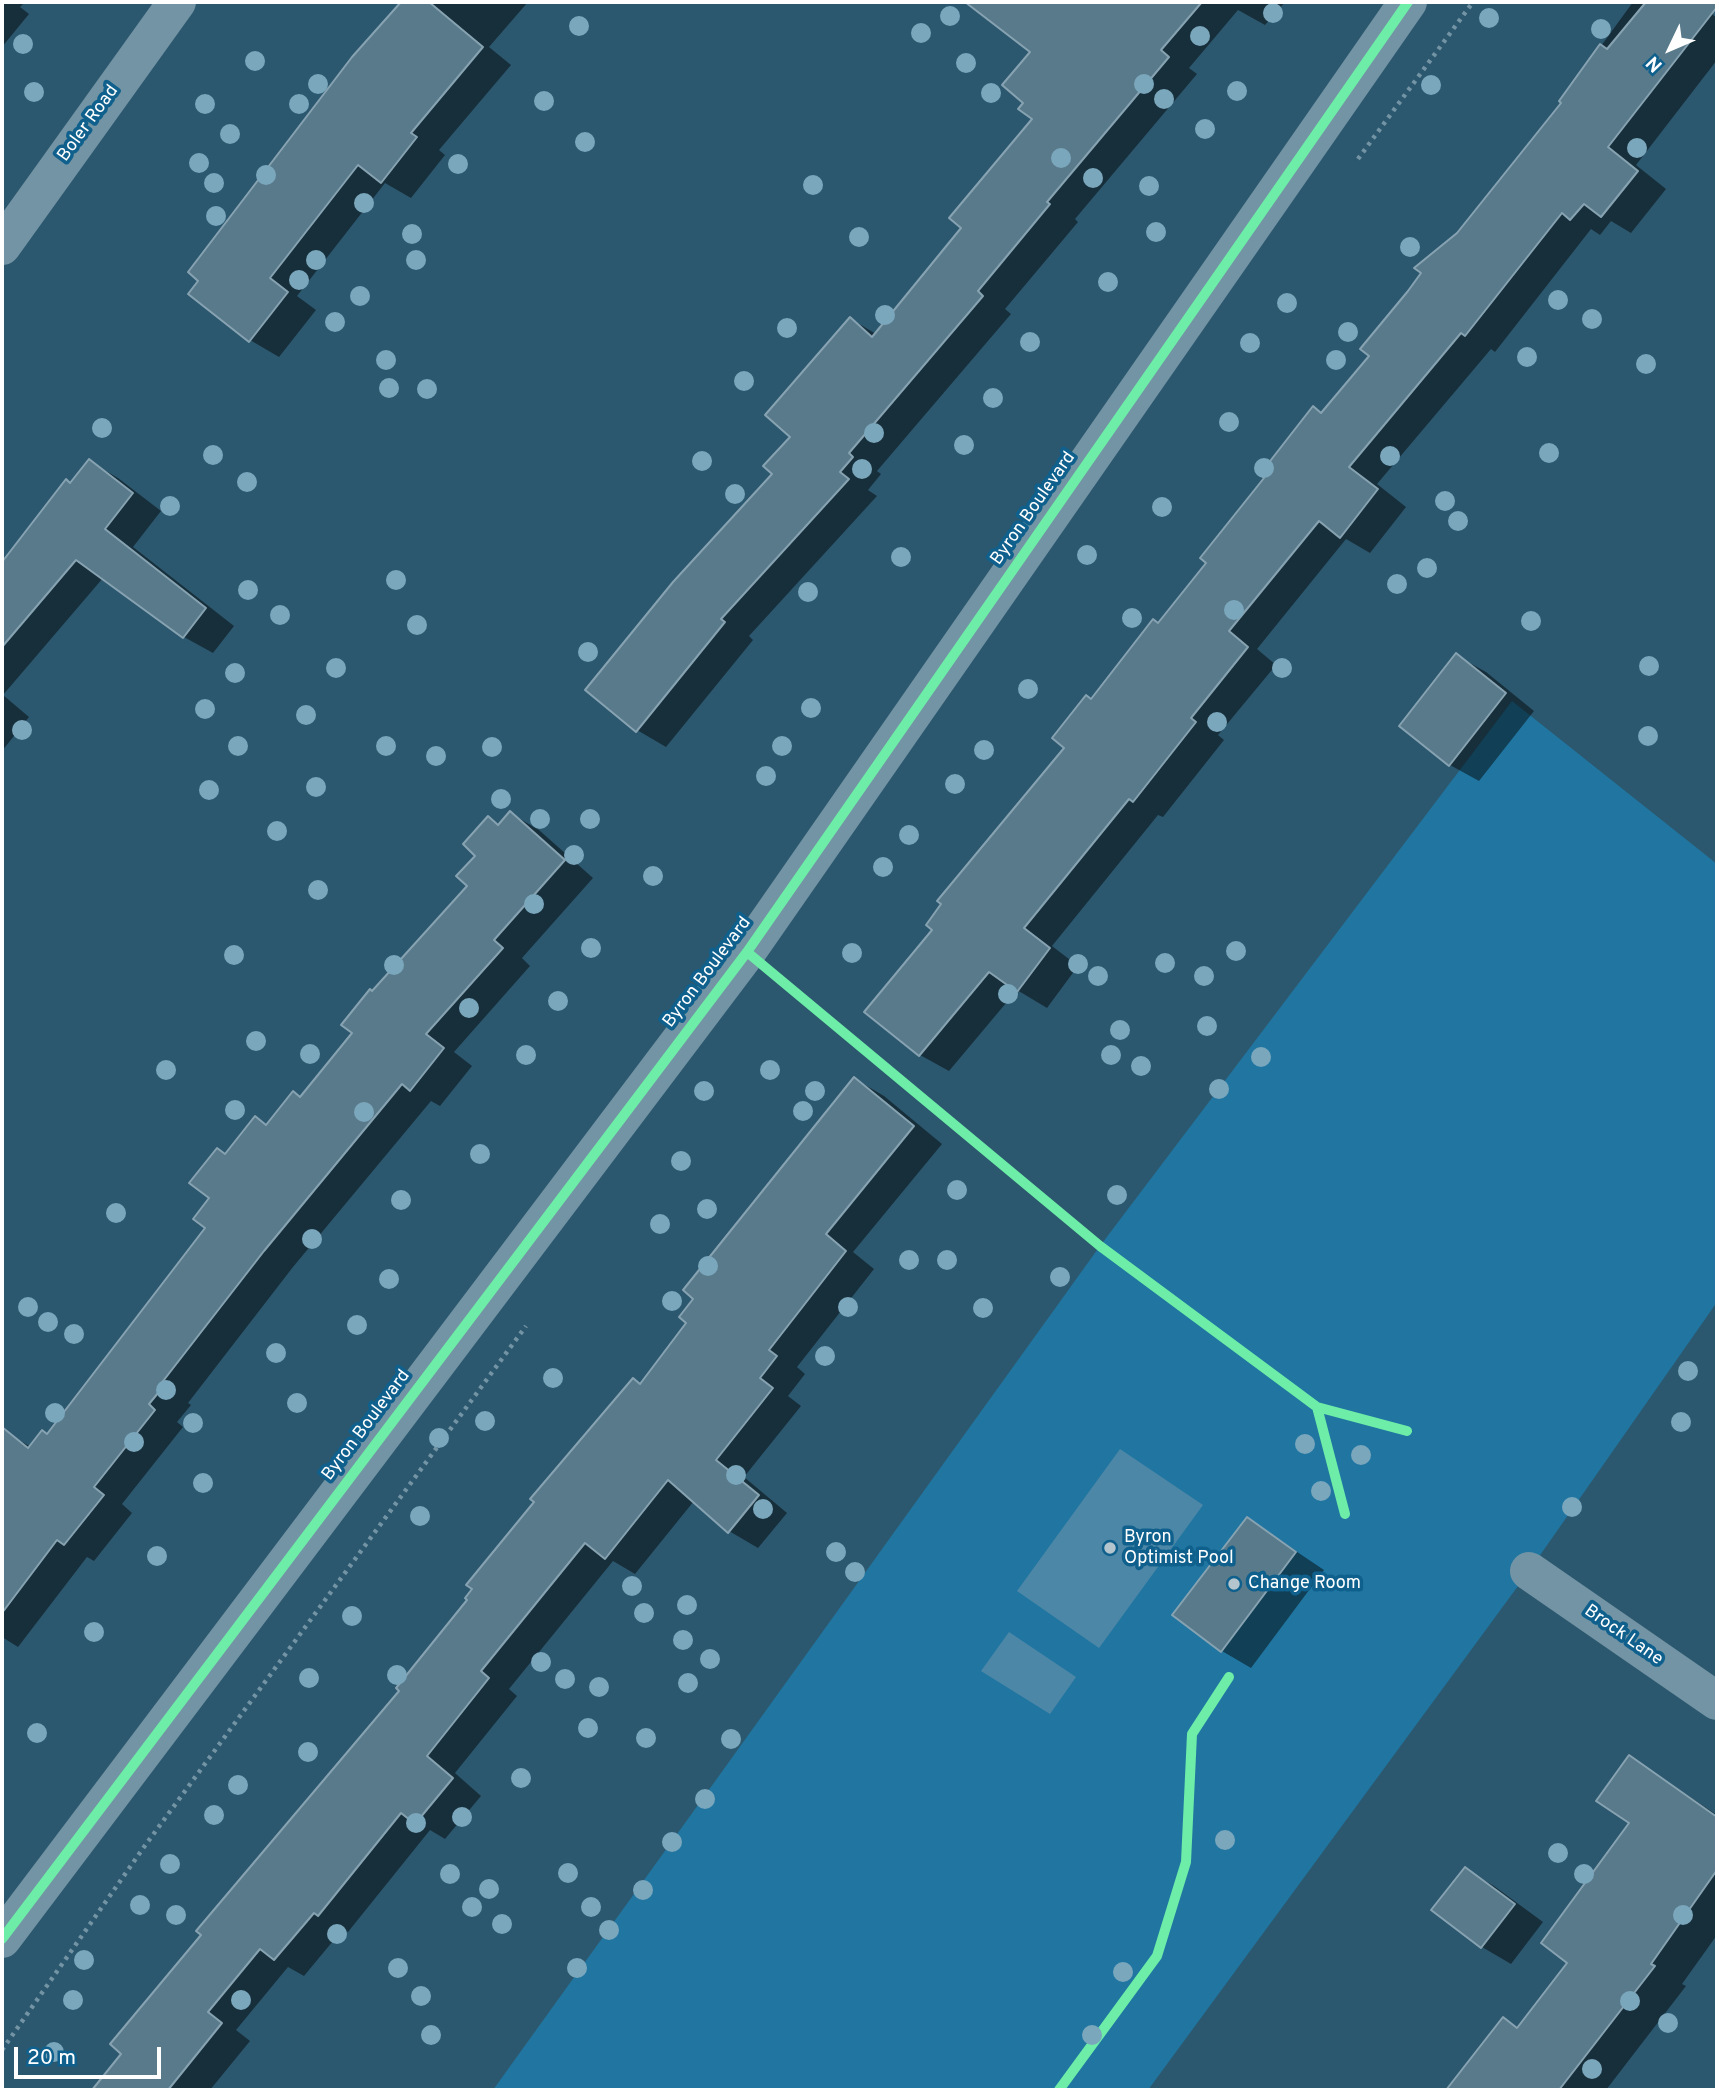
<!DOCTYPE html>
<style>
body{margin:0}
#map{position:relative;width:1719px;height:2092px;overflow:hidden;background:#2c586f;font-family:Overpass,sans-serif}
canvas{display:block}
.frame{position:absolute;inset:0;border:4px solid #fff;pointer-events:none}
.north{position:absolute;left:1635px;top:14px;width:70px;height:70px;-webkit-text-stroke:5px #0f608c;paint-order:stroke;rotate:226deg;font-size:19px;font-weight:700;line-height:28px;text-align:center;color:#fff}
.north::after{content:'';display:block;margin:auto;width:24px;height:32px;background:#fff;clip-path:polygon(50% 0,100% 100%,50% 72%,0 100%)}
.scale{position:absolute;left:14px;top:2047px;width:147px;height:32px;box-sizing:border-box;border:4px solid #fff;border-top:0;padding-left:9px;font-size:21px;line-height:24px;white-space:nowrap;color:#fff;-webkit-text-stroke:5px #0f608c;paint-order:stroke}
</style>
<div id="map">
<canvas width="1719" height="2092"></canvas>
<div class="frame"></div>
<div class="north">N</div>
<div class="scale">20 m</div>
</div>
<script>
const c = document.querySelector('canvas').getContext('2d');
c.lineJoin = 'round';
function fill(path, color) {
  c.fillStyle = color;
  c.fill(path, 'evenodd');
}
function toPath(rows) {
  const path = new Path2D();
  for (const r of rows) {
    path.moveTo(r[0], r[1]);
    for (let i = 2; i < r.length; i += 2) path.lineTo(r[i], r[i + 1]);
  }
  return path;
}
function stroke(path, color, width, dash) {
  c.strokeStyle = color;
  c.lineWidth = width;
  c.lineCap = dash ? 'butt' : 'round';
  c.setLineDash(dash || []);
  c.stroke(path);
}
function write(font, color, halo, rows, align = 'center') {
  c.font = font + ' Overpass,sans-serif';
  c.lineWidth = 7;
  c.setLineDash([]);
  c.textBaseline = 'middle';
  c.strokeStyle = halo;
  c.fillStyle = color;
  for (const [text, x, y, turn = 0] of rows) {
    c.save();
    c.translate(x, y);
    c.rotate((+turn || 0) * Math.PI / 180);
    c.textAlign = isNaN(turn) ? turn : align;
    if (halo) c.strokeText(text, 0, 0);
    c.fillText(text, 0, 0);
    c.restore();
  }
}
const green = toPath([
 [1512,701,1717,864,1717,1302,1529,1571,1148,2090,493,2090,1100,1246]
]);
const water = toPath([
 [1120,1449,1203,1505,1099,1648,1017,1591],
 [1009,1632,1076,1677,1050,1714,981,1671]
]);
const shadow = toPath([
 [2,2,25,2,20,7,29,14,2,47],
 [401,2,528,2,489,47,511,65,439,150,445,155,411,198,385,183,297,296,316,310,279,357,250,340,191,294,353,58],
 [968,2,1285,2,1265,25,1238,10,1189,68,1197,74,1075,219,1078,222,1005,309,1011,314,877,471,881,474,868,490,877,496,749,636,753,640,666,747,637,730,774,474,851,319,876,334,964,228,1034,119,1026,103,1033,52],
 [1633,2,1697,2,1717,18,1717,60,1636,165,1666,189,1631,233,1611,221,1600,235,1591,229,1495,352,1491,349,1377,484,1406,507,1370,553,1346,539,1257,649,1276,665,1218,735,1224,740,1163,817,1158,815,1052,946,1078,966,1047,1008,1017,990,949,1071,920,1055,934,930,1067,747,1091,700,1159,624,1372,356,1458,234,1564,102,1561,101],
 [89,461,118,478,161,511,133,547,234,626,213,653,184,637,103,578,3,695,29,717,2,751,2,558,5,560],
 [1457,656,1486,672,1534,711,1479,781,1450,765],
 [510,813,539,830,593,878,522,958,530,966,454,1052,472,1066,440,1106,431,1101,293,1267,188,1403,191,1405,177,1422,183,1427,122,1504,132,1513,94,1561,87,1557,18,1647,2,1637,2,1511,10,1500,2,1494,2,1483,6,1477,2,1474,2,1440,7,1433,31,1447,48,1436,208,1228,212,1197,226,1155,255,1118,268,1125,294,1093,302,1098,354,1033,373,993,469,886,488,818,500,825],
 [855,1079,884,1096,942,1144,853,1252,874,1269,797,1367,805,1374,788,1396,801,1406,744,1477,787,1513,758,1548,729,1531,694,1501,635,1574,613,1561,509,1689,517,1696,455,1773,481,1796,445,1839,430,1830,348,1932,343,1929,304,1976,288,1967,236,2030,250,2041,210,2090,94,2090,470,1600,536,1502,532,1498,568,1453,572,1455,641,1385,688,1323],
 [1248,1519,1324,1570,1251,1668,1222,1651,1174,1615],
 [1630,1757,1717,1815,1717,1935,1682,1984,1686,1986,1606,2090,1466,2090,1455,2081,1503,2019,1519,2028,1569,1962,1631,1823],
 [1465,1869,1494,1886,1543,1922,1511,1964,1482,1947,1434,1910]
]);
const building = toPath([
 [401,2,429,2,483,47,411,133,417,137,381,183,358,165,270,278,288,292,249,342,188,294,198,281,188,272,352,57,401,2],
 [965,2,1202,2,1161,50,1169,57,1047,202,1050,204,978,291,983,296,849,453,853,457,840,472,849,479,721,619,725,622,636,732,585,690,673,582,772,474,763,466,790,437,765,415,850,317,872,337,961,228,949,218,1032,119,1018,109,1023,103,1002,85,1030,52,965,2],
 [1646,2,1717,2,1717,7,1608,147,1638,171,1601,217,1584,204,1570,220,1562,213,1465,336,1461,333,1349,467,1378,489,1340,538,1319,521,1229,631,1248,647,1191,718,1196,722,1133,802,1129,799,1024,928,1050,948,1017,992,989,972,919,1056,864,1012,932,930,926,925,941,904,937,901,1064,748,1052,738,1086,695,1091,699,1153,619,1158,623,1206,563,1200,558,1264,478,1260,474,1313,406,1321,413,1369,356,1360,349,1408,291,1421,273,1414,268,1457,233,1561,103,1559,101,1600,44,1607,49,1646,2],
 [89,459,133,493,105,529,206,608,183,638,76,560,2,647,2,562,66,479,70,483,89,459],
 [1456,653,1506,693,1449,766,1399,726,1456,653],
 [510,811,565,860,494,940,503,948,426,1034,444,1048,410,1091,402,1084,264,1251,160,1385,163,1387,149,1404,155,1410,94,1487,104,1495,64,1545,57,1540,2,1613,2,1427,28,1448,42,1430,47,1434,205,1228,193,1219,209,1198,189,1183,217,1148,225,1154,255,1116,266,1125,293,1091,300,1097,352,1033,341,1025,370,989,372,991,467,886,456,876,475,856,463,844,488,816,498,825,510,811],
 [854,1077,914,1126,826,1234,846,1251,769,1350,777,1356,760,1378,773,1388,716,1460,759,1495,728,1533,668,1480,605,1559,585,1543,481,1671,489,1678,427,1756,453,1778,415,1824,401,1813,318,1916,314,1913,274,1960,260,1949,208,2012,222,2023,168,2090,92,2090,121,2054,110,2044,201,1935,196,1931,399,1691,396,1688,467,1600,465,1598,472,1589,466,1585,534,1502,530,1499,633,1378,640,1384,686,1323,679,1317,693,1299,683,1290,854,1077],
 [1247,1517,1296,1552,1221,1652,1172,1615,1247,1517],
 [1629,1755,1717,1817,1717,1870,1651,1964,1655,1966,1559,2090,1446,2090,1503,2017,1517,2028,1567,1963,1541,1943,1629,1823,1596,1801,1629,1755],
 [1465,1867,1515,1904,1481,1948,1431,1910,1465,1867]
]);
const path = toPath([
 [1358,159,1473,2],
 [2,2050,144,1847,526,1326]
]);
const minor = toPath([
 [2,246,177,2],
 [1529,1571,1717,1701],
 [2,1939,747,952,1408,2]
]);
const cycleway = toPath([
 [747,952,1100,1246,1317,1407,1345,1514],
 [1317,1407,1407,1431],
 [2,1939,747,952,1408,2],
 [1059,2090,1157,1956,1186,1862,1192,1734,1229,1677]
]);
const trees = [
 [1273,13],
 [950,16],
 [1489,18],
 [579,26],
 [1601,29],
 [921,33],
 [1200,36],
 [23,44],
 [255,61],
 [966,63],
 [318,84],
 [1144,84],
 [1431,85],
 [1237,91],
 [34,92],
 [991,93],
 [1164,99],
 [544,101],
 [205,104],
 [299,104],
 [1205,129],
 [230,134],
 [585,142],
 [1637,148],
 [1061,158],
 [199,163],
 [458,164],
 [266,175],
 [1093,178],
 [214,183],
 [813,185],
 [1149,186],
 [364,203],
 [216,216],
 [1156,232],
 [412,234],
 [859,237],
 [1410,247],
 [316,260],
 [416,260],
 [299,280],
 [1108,282],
 [360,296],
 [1558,300],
 [1287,303],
 [885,315],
 [1592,319],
 [335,322],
 [787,328],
 [1348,332],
 [1030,342],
 [1250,343],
 [1527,357],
 [386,360],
 [1336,360],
 [1646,364],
 [744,381],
 [389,388],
 [427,389],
 [993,398],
 [1229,422],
 [102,428],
 [874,433],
 [964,445],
 [1549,453],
 [213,455],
 [1390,456],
 [702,461],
 [1264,468],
 [862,469],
 [247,482],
 [735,494],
 [1445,501],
 [170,506],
 [1162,507],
 [1458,521],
 [1087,555],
 [901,557],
 [1427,568],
 [396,580],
 [1397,584],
 [248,590],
 [808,592],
 [1234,610],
 [280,615],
 [1132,618],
 [1531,621],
 [417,625],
 [588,652],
 [1649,666],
 [336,668],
 [1282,668],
 [235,673],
 [1028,689],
 [811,708],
 [205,709],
 [306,715],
 [1217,722],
 [22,730],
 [1648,736],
 [238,746],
 [386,746],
 [782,746],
 [492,747],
 [984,750],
 [436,756],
 [766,776],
 [955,784],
 [316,787],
 [209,790],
 [501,799],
 [540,819],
 [590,819],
 [277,831],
 [909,835],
 [574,855],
 [883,867],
 [653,876],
 [318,890],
 [534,904],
 [591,948],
 [1236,951],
 [852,953],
 [234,955],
 [1165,963],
 [1078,964],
 [394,965],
 [1098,976],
 [1204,976],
 [1008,994],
 [558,1001],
 [469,1008],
 [1207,1026],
 [1120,1030],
 [256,1041],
 [310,1054],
 [526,1055],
 [1111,1055],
 [1261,1057],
 [1141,1066],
 [166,1070],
 [770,1070],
 [1219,1089],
 [704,1091],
 [815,1091],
 [235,1110],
 [803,1111],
 [364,1112],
 [480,1154],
 [681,1161],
 [957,1190],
 [1117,1195],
 [401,1200],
 [707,1209],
 [116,1213],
 [660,1224],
 [312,1239],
 [909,1260],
 [947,1260],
 [708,1266],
 [1060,1277],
 [389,1279],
 [672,1301],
 [28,1307],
 [848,1307],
 [983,1308],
 [48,1322],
 [357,1325],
 [74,1334],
 [276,1353],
 [825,1356],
 [1688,1371],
 [553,1378],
 [166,1390],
 [297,1403],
 [55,1413],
 [485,1421],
 [1681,1422],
 [193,1423],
 [439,1438],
 [134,1442],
 [1305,1444],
 [1361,1455],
 [736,1475],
 [203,1483],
 [1321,1491],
 [1572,1507],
 [763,1509],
 [420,1516],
 [836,1552],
 [157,1556],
 [855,1572],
 [632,1586],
 [687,1605],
 [644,1613],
 [352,1616],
 [94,1632],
 [683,1640],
 [710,1659],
 [541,1662],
 [397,1675],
 [309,1678],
 [565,1679],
 [688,1683],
 [599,1687],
 [588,1728],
 [37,1733],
 [646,1738],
 [731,1739],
 [308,1752],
 [521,1778],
 [238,1785],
 [705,1799],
 [214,1815],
 [462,1817],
 [416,1823],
 [1225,1840],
 [672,1842],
 [1558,1853],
 [170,1864],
 [568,1873],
 [450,1874],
 [1584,1874],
 [489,1889],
 [643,1890],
 [140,1905],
 [472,1907],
 [591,1907],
 [176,1915],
 [1683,1915],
 [502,1924],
 [609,1930],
 [337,1934],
 [84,1960],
 [398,1968],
 [577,1968],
 [1123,1972],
 [421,1996],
 [73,2000],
 [241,2000],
 [1630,2001],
 [1668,2023],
 [431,2035],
 [1092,2035],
 [54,2052],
 [1592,2069]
];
const markers = [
 [1110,1548,7,"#b5c5cd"],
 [1234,1584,7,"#b5c5cd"]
];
const streetNames = [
 ["Boler Road",89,124,-54],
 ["Byron Boulevard",1034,509,-55],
 ["Byron Boulevard",708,973,-53],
 ["Byron Boulevard",367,1426,-53],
 ["Brock Lane",1623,1636,35]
];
const poiNames = [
 ["Byron",1124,1538],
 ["Optimist Pool",1124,1559],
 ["Change Room",1248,1584]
];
fill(green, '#2076a1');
fill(water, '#4d87a7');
fill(shadow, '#0007');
fill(building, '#597a8b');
stroke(building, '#87a3b2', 2);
stroke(path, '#7394a4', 4.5, [3.5, 5]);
stroke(minor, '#7394a4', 38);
stroke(cycleway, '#6deda7', 10);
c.fillStyle = '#7ba7bd';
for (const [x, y] of trees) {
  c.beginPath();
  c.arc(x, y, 10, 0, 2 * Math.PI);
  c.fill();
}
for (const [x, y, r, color] of markers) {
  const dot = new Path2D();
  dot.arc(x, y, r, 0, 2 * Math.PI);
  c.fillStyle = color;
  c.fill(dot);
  stroke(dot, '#0f608c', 2.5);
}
write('18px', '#fff', '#0f608c', streetNames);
write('18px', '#fff', '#0f608c', poiNames, 'left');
</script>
